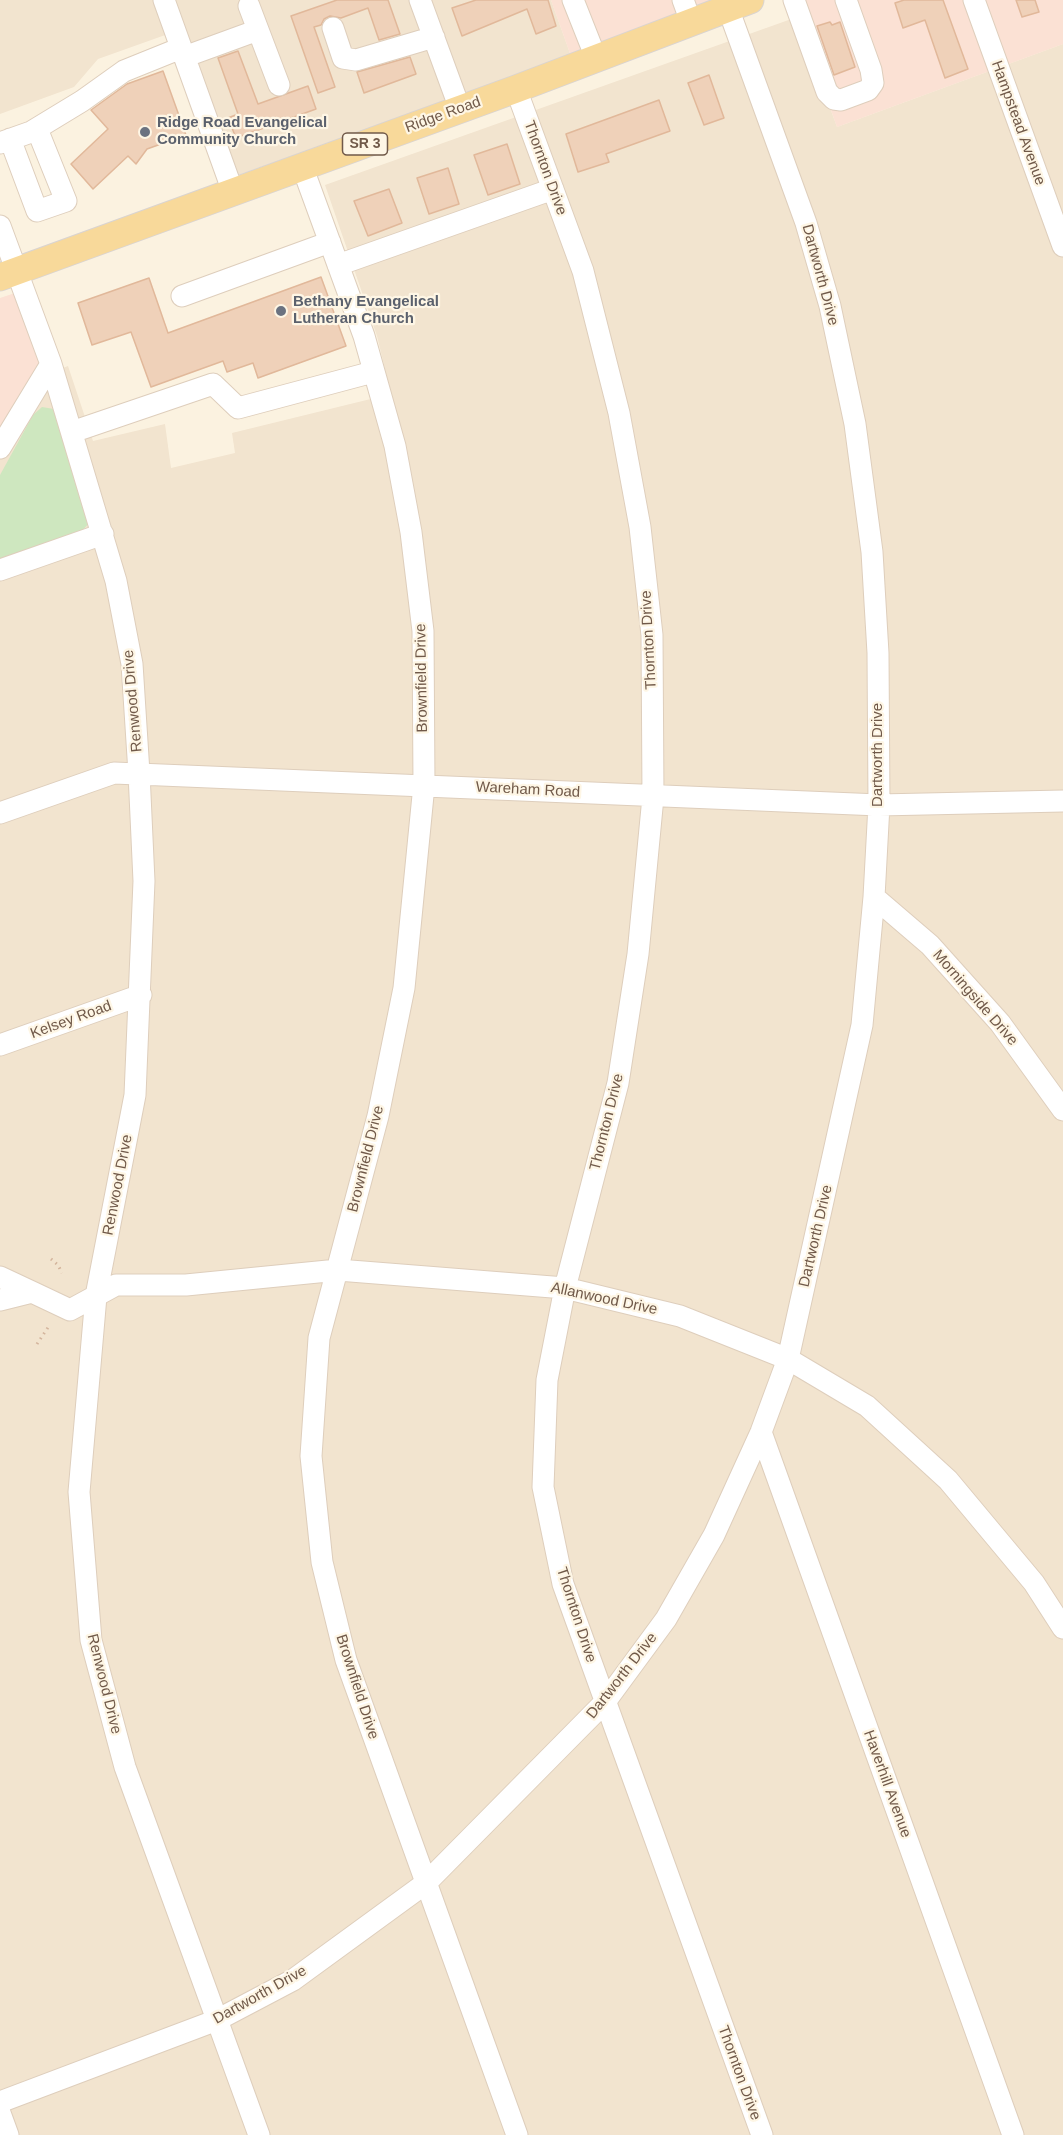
<!DOCTYPE html>
<style>
body{margin:0}
canvas{display:block;background:#fbf2e0}
</style>
<canvas width="1063" height="2135"></canvas>
<script>
const c = document.querySelector('canvas').getContext('2d');
c.lineJoin = 'round';
function fill(path, color) {
  c.fillStyle = color;
  c.fill(path, 'evenodd');
}
function toPath(rows) {
  const path = new Path2D();
  for (const r of rows) {
    path.moveTo(r[0], r[1]);
    for (let i = 2; i < r.length; i += 2) path.lineTo(r[i], r[i + 1]);
  }
  return path;
}
function stroke(path, color, width, dash) {
  c.strokeStyle = color;
  c.lineWidth = width;
  c.lineCap = dash ? 'butt' : 'round';
  c.setLineDash(dash || []);
  c.stroke(path);
}
function write(font, color, halo, rows, align = 'center') {
  c.font = font + ' Helvetica,sans-serif';
  c.lineWidth = 4.5;
  c.setLineDash([]);
  c.textBaseline = 'middle';
  c.strokeStyle = halo;
  c.fillStyle = color;
  for (const [text, x, y, turn = 0] of rows) {
    c.save();
    c.translate(x, y);
    c.rotate((+turn || 0) * Math.PI / 180);
    c.textAlign = isNaN(turn) ? turn : align;
    if (halo) c.strokeText(text, 0, 0);
    c.fillText(text, 0, 0);
    c.restore();
  }
}
const residential = toPath([
 [0,0,411,0,447,101,221,181,168,34,98,59,74,87,0,114],
 [426,0,551,0,572,59,461,96],
 [797,17,837,127,1063,44,1063,2135,0,2135,0,392,68,366,93,441,165,424,171,468,235,453,232,433,391,394,377,336,325,185]
]);
const commercial = toPath([
 [551,0,735,0,572,59],
 [791,0,1063,0,1063,44,837,127],
 [18,292,43,363,0,437,0,298]
]);
const green = toPath([
 [42,407,54,409,90,522,80,533,0,561,0,475,33,415]
]);
const building = toPath([
 [337,0,388,0,400,34,379,40,368,8,341,18,330,16,324,19,321,25,314,27,335,87,318,93,291,16,337,0],
 [476,0,548,0,556,26,536,34,527,9,462,36,452,8,476,0],
 [904,0,943,0,968,69,945,78,925,20,903,28,895,3,904,0],
 [1016,0,1035,0,1039,12,1022,17,1016,0],
 [830,22,832,25,840,22,855,67,834,75,817,26,830,22],
 [238,51,258,104,308,86,316,109,236,138,228,118,238,114,218,58,238,51],
 [410,57,416,74,364,93,357,72,410,57],
 [163,71,186,135,147,149,136,164,128,156,93,189,71,164,108,129,91,110,127,84,163,71],
 [709,75,724,118,704,125,688,83,709,75],
 [659,100,670,131,606,154,609,162,578,172,566,134,659,100],
 [507,144,520,184,488,195,474,155,507,144],
 [448,168,459,204,429,214,417,178,448,168],
 [389,189,402,223,368,236,354,201,389,189],
 [321,277,346,346,258,378,253,363,227,372,223,361,151,387,131,332,92,345,78,303,149,278,168,333,321,277]
]);
const path = toPath([
 [51,1259,58,1265,62,1273],
 [37,1344,49,1326]
]);
const minor = toPath([
 [164,0,233,192],
 [420,0,460,109],
 [573,0,596,58],
 [683,0,691,22],
 [794,0,827,92,834,99,841,100,868,90,873,83,871,70,846,0],
 [974,0,1063,246],
 [249,6,279,85],
 [333,28,343,58,356,60,434,37],
 [184,57,258,30],
 [516,89,583,271,619,413,640,527,652,635,653,797,638,954,618,1083,565,1288,547,1380,543,1487,563,1584,762,2135],
 [10,139,37,211,66,201,37,129],
 [0,143,31,132,82,101,124,71,181,48],
 [302,166,364,336,395,446,411,532,423,631,424,785,404,988,378,1116,319,1338,311,1456,322,1562,346,1660,517,2135],
 [0,226,51,364,116,581,132,664,139,773,144,881,135,1095,96,1296,79,1492,91,1640,125,1767,259,2135],
 [338,265,553,189],
 [182,296,330,242],
 [72,432,213,384,238,408,373,372],
 [0,448,51,364],
 [0,570,103,534],
 [0,813,114,773,879,805,1063,801],
 [874,897,930,945,1000,1023,1063,1110],
 [0,1045,141,995],
 [0,1277,32,1292],
 [0,1300,32,1292,70,1310,116,1285,186,1285,338,1270,565,1288,680,1316,788,1359,867,1406,948,1480,1034,1583,1063,1628],
 [761,1432,1013,2135],
 [0,2102,217,2020,293,1980,426,1883,605,1702,666,1619,714,1535,761,1432,788,1359,862,1025,874,897,879,805,878,653,872,552,855,424,830,306,806,223,728,8],
 [0,2113,8,2135]
]);
const major = toPath([
 [0,277,516,89,750,0]
]);
const markers = [
 [145,132,6,"#6b7280"],
 [281,311,6,"#6b7280"]
];
const shields = [
 [365,144,45]
];
const shieldNames = [
 ["SR 3",365,144]
];
const streetNames = [
 ["Ridge Road",443,115,-20],
 ["Hampstead Avenue",1018,123,70],
 ["Thornton Drive",545,168,70],
 ["Dartworth Drive",820,275,75],
 ["Thornton Drive",649,640,-93],
 ["Brownfield Drive",422,678,-91],
 ["Renwood Drive",133,701,-95],
 ["Dartworth Drive",878,755,-90],
 ["Wareham Road",528,790,3],
 ["Morningside Drive",975,998,49],
 ["Kelsey Road",71,1020,-20],
 ["Thornton Drive",607,1122,-76],
 ["Brownfield Drive",366,1159,-76],
 ["Renwood Drive",118,1185,-79],
 ["Dartworth Drive",816,1236,-77],
 ["Allanwood Drive",604,1299,12],
 ["Thornton Drive",576,1615,72],
 ["Dartworth Drive",622,1676,-52],
 ["Renwood Drive",104,1684,76],
 ["Brownfield Drive",357,1687,72],
 ["Haverhill Avenue",887,1784,70],
 ["Dartworth Drive",260,1995,-29],
 ["Thornton Drive",739,2073,70]
];
const worshipNames = [
 ["Ridge Road Evangelical",157,123],
 ["Community Church",157,140],
 ["Bethany Evangelical",293,302],
 ["Lutheran Church",293,319]
];
fill(residential, '#f2e4cf');
fill(commercial, '#fbe1d4');
fill(green, '#cee7bf');
fill(building, '#efd1b9');
stroke(building, '#e1b89a', 1.5);
stroke(minor, '#decebc', 23);
stroke(major, '#dad4d0', 29);
stroke(path, '#d3b49c', 3, [1.5, 4.5]);
stroke(minor, '#fff', 21);
stroke(major, '#f8d99a', 27);
for (const [x, y, r, color] of markers) {
  const dot = new Path2D();
  dot.arc(x, y, r, 0, 2 * Math.PI);
  c.fillStyle = color;
  c.fill(dot);
  stroke(dot, '#fef6e5', 2);
}
for (const [x, y, w] of shields) {
  const box = new Path2D();
  box.roundRect(x - w / 2, y - 11, w, 22, 4.5);
  c.fillStyle = '#fef6e5';
  c.fill(box);
  stroke(box, '#705949', 1.5);
}
write('bold 14px', '#705949', null, shieldNames);
write('15px', '#705949', '#fef6e5', streetNames);
write('bold 15px', '#5b616d', '#fef6e5', worshipNames, 'left');
</script>
